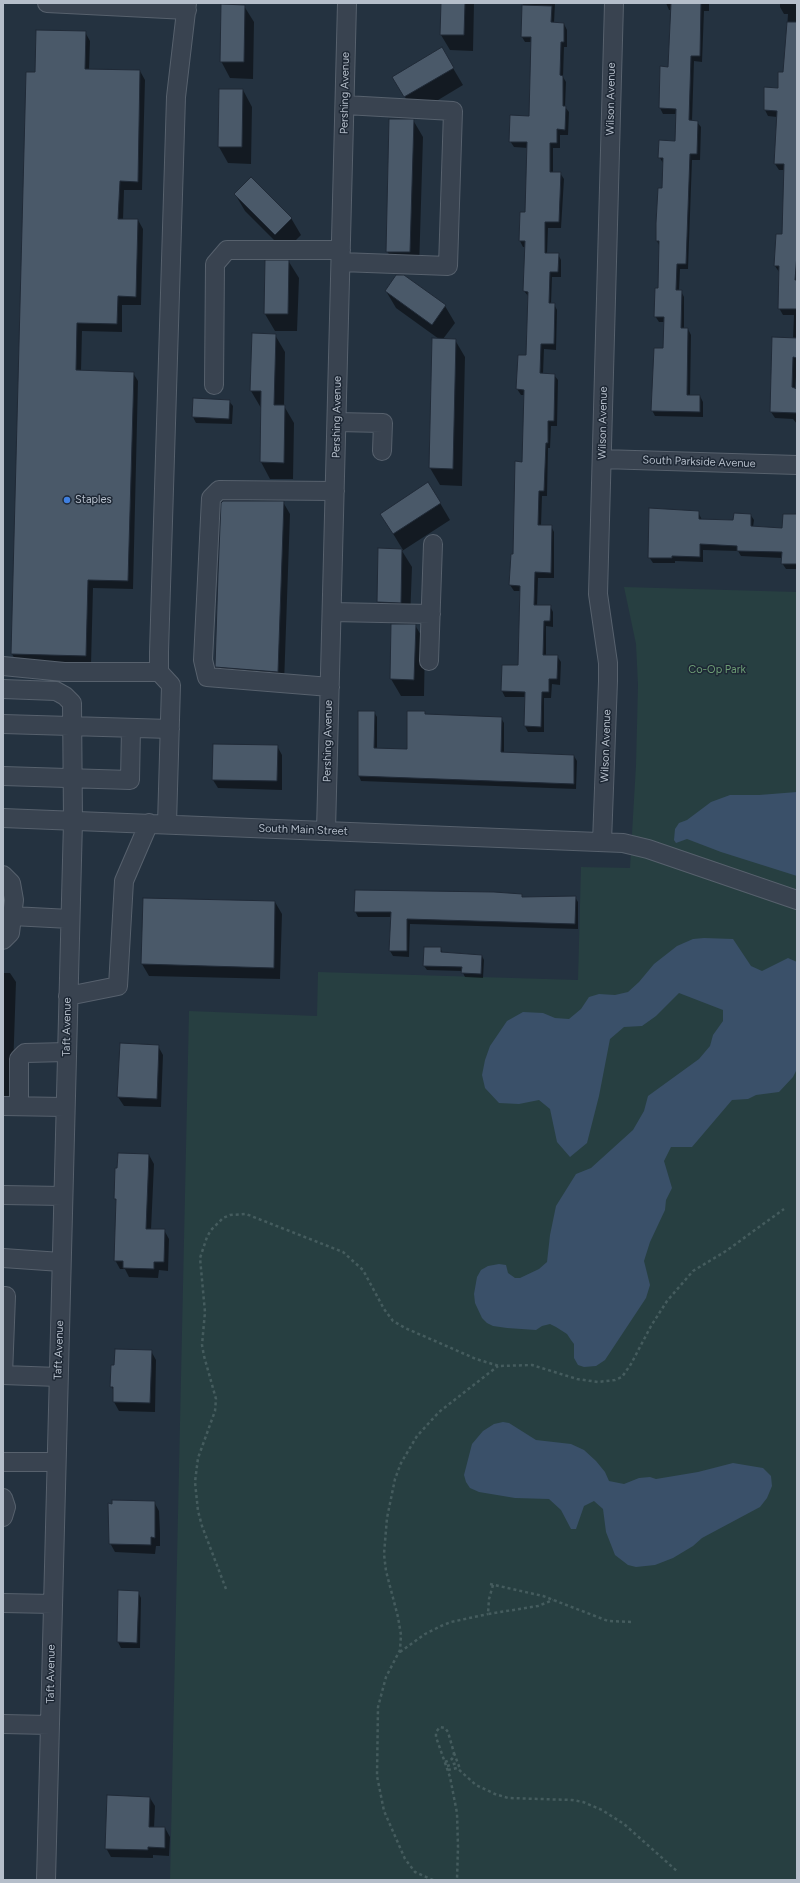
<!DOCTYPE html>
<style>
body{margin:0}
#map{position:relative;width:800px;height:1883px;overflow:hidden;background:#243240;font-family:Figtree,sans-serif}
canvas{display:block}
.frame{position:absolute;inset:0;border:4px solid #b5beca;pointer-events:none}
</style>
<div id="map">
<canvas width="800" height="1883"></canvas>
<div class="frame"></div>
</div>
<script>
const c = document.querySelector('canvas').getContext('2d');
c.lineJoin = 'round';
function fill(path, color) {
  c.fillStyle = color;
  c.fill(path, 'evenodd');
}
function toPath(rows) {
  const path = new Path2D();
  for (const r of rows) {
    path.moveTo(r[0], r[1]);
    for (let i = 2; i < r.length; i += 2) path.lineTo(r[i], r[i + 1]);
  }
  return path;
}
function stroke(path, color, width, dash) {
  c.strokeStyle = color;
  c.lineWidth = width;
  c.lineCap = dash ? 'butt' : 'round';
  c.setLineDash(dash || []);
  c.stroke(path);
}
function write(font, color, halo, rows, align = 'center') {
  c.font = font + ' Figtree,sans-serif';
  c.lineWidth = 3;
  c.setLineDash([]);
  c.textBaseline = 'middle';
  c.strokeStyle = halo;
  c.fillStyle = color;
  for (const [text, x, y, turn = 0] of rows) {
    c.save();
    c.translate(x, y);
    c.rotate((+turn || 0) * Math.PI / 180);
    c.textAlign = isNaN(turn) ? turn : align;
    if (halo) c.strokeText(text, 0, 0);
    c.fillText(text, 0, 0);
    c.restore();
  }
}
const green = toPath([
 [624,587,797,592,797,1880,170,1880,189,1011,317,1016,318,972,578,980,581,867,630,868,636,765,638,685,636,644]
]);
const water = toPath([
 [797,792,797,876,721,852,687,839,676,843,674,840,675,829,679,823,687,820,711,802,730,795,759,795],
 [704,938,733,939,751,966,762,971,788,958,797,962,797,1069,793,1077,779,1092,756,1095,748,1099,732,1100,692,1147,671,1147,664,1161,672,1188,666,1200,665,1210,650,1242,644,1261,650,1285,646,1298,605,1360,596,1366,584,1367,578,1365,574,1358,574,1344,571,1340,567,1334,556,1327,550,1324,542,1326,536,1330,507,1328,493,1326,487,1323,482,1318,475,1303,474,1294,477,1277,481,1270,488,1266,499,1264,506,1265,508,1273,515,1278,520,1278,539,1269,547,1262,550,1235,556,1206,576,1174,591,1168,633,1130,644,1111,648,1096,699,1059,710,1046,713,1035,723,1021,723,1010,679,993,656,1016,642,1026,624,1027,610,1039,599,1096,587,1143,570,1157,557,1142,550,1109,539,1100,519,1104,499,1103,485,1088,482,1075,485,1060,490,1046,507,1021,523,1012,543,1013,555,1018,569,1019,581,1009,589,997,599,994,615,995,628,992,639,982,654,964,677,946,693,939],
 [503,1422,509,1423,536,1440,571,1444,584,1450,596,1461,605,1472,609,1481,624,1484,639,1478,650,1477,656,1479,698,1472,733,1463,763,1468,771,1476,772,1486,767,1498,760,1507,702,1538,693,1546,673,1558,655,1565,636,1567,628,1565,615,1555,606,1532,603,1509,594,1501,584,1506,576,1529,571,1529,561,1510,549,1499,515,1498,479,1492,470,1488,466,1482,464,1475,472,1444,483,1431,494,1424]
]);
const shadow = toPath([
 [442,3,474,3,473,51,450,50,441,35],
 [523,3,555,3,554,23,564,24,567,30,567,47,564,47,563,77,566,82,565,107,569,112,568,135,560,135,560,148,553,148,553,173,560,173,564,179,561,228,548,228,547,254,558,254,561,260,561,277,552,277,551,304,554,304,557,310,556,350,544,349,543,374,554,375,558,380,557,426,551,426,550,448,548,448,547,496,542,496,541,526,551,526,554,532,554,578,538,578,537,606,550,606,553,612,553,627,546,626,546,656,557,656,561,662,560,685,552,684,551,698,544,698,544,732,528,732,525,726,526,697,505,697,502,691,519,666,521,591,514,591,510,585,523,463,525,395,521,395,517,389,527,356,529,297,524,291,526,247,523,247,520,241,526,213,528,148,514,147,510,141,530,117,532,42,525,42,522,37],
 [666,3,709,3,709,11,704,11,702,62,694,61,692,121,697,122,701,127,700,160,692,160,688,269,680,269,679,291,681,291,684,297,684,329,688,329,691,335,690,396,700,396,703,402,703,417,655,416,652,410,664,349,665,322,659,322,655,316,659,289,660,247,657,241,663,189,663,163,660,158,675,142,676,114,663,114,660,108,669,68,671,10,669,10],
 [780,3,797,3,797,364,795,390,797,390,797,424,793,419,775,418,771,412,793,339,794,315,783,315,779,308,779,272,775,266,782,235,785,170,779,170,775,164,777,117,768,116,765,110,779,89,784,73,788,14,784,14,780,7],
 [244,6,254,22,253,79,230,78,221,61],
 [85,32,90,41,89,70,140,71,145,80,142,190,124,190,123,220,138,220,143,229,141,305,122,305,122,332,82,331,81,371,133,373,138,381,133,589,93,588,91,665,17,663,12,654,36,73],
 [441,48,463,85,415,114,393,77],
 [243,90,252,107,251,164,228,163,219,147],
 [413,120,423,137,419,269,397,268,387,251],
 [235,194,291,218,301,235,285,251,245,211],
 [289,262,299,278,297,331,275,331,265,314],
 [386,291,445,306,455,323,443,339,455,340,465,357,462,486,440,485,430,468,433,339,439,339,396,308],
 [275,335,285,352,284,406,294,423,293,479,270,479,261,462,261,408,251,391],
 [194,399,229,401,233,406,232,424,196,423,193,417],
 [283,502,290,514,284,684,223,679,216,667],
 [440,503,450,520,402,551,412,567,410,620,388,619,378,602,379,549,403,550,381,514],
 [698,512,702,520,734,521,750,514,754,520,753,527,783,529,797,515,797,569,786,569,782,563,782,558,741,556,738,551,703,550,703,562,675,561,675,563,653,563,649,557],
 [415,625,425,642,424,696,401,696,391,679],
 [359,712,374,712,377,717,377,749,408,750,424,712,426,715,501,718,504,723,504,753,574,756,577,761,576,789,361,781,359,776],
 [277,746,282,755,282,790,218,788,213,780],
 [521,895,523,898,575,897,578,902,578,929,410,924,409,957,393,956,390,951,391,917,358,917,355,911],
 [144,899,275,902,282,914,280,979,149,976,142,964],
 [440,948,443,953,482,956,484,960,483,978,465,977,462,971,427,970,424,966],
 [3,973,10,973,16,982,12,1100,3,1100],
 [158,1046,163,1055,161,1107,124,1106,118,1097],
 [149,1155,154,1164,151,1230,164,1230,169,1239,168,1271,159,1270,158,1278,129,1277,125,1269,120,1269,115,1260,117,1202,115,1198],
 [151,1351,156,1360,155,1412,119,1411,114,1402,114,1391,111,1386],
 [154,1502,159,1511,160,1533,160,1546,156,1546,155,1554,115,1552,110,1543],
 [138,1592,141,1598,140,1648,121,1648,118,1642],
 [150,1798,155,1806,154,1828,165,1828,170,1837,169,1856,153,1855,153,1858,111,1857,106,1848]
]);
const building = toPath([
 [441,3,465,3,464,35,440,35,441,3],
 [671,3,701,3,700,56,691,56,689,120,698,121,697,154,690,154,686,264,677,264,676,290,682,290,681,328,688,328,687,395,700,395,700,412,651,411,654,348,663,348,664,317,654,317,655,288,658,288,659,241,656,241,656,223,658,188,662,188,663,158,658,158,659,140,675,141,676,109,659,108,660,66,668,67,671,3],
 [221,4,245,5,244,62,220,62,221,4],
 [522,5,552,6,551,22,564,23,564,42,561,42,560,75,563,76,563,106,566,106,565,130,557,129,557,143,550,143,550,172,561,172,559,222,545,222,545,253,559,253,558,272,550,272,549,303,555,303,554,344,541,344,540,373,555,374,554,421,548,421,548,443,546,443,544,491,539,491,538,525,552,525,551,573,535,572,534,605,551,605,550,621,544,621,543,655,558,655,557,679,549,679,549,692,542,692,541,727,524,726,525,692,501,691,502,665,518,665,520,586,509,585,511,554,513,554,515,461,522,462,524,390,516,389,518,355,526,355,528,292,523,291,525,241,519,241,520,212,525,212,527,142,509,142,510,115,529,116,531,37,521,37,522,5],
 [787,22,797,22,797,254,795,280,797,280,797,309,778,309,779,266,774,266,776,234,782,234,784,164,774,164,777,111,764,110,764,87,778,88,778,72,783,72,787,22],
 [36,30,86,31,85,69,140,70,138,182,120,181,118,219,138,219,136,297,118,296,117,324,77,323,76,370,134,372,128,581,88,580,86,656,11,654,26,72,35,72,36,30],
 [442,47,454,68,404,97,392,77,442,47],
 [219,89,243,89,242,147,218,147,219,89],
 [389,119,414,119,410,252,386,252,389,119],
 [251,177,292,218,275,235,234,194,251,177],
 [265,260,289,260,288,314,264,314,265,260],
 [396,275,404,275,446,305,432,325,385,291,396,275],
 [252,333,276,334,274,405,285,405,284,463,260,462,261,391,250,391,252,333],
 [772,337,797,338,797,358,793,357,792,387,797,389,797,413,770,412,772,337],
 [432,338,456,339,453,469,429,468,432,338],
 [193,398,230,400,229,419,192,417,193,398],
 [428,482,441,503,393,534,380,514,428,482],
 [223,501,284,501,278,672,215,667,218,574,221,503,223,501],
 [649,508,699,511,699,519,733,520,734,513,751,514,751,526,782,528,783,514,797,514,797,564,781,564,782,552,737,551,737,546,700,544,700,557,672,556,672,558,648,558,649,508],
 [378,548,402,549,401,603,377,602,378,548],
 [391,624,416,624,414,680,390,679,391,624],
 [358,711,375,711,374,748,407,749,407,711,425,711,425,714,502,717,501,752,574,755,574,784,358,776,358,711],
 [213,744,278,745,277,781,212,780,213,744],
 [355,890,494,892,522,894,522,897,576,896,575,924,407,919,407,951,389,951,391,912,354,912,355,890],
 [143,898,275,901,274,968,141,964,143,898],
 [424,947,441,947,441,952,482,955,481,974,461,973,462,967,423,966,424,947],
 [120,1043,159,1045,157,1099,117,1097,120,1043],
 [118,1153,149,1154,146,1229,165,1229,164,1262,154,1262,154,1269,123,1268,123,1261,114,1261,116,1199,114,1199,115,1168,117,1168,118,1153],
 [115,1349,152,1350,150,1403,113,1402,113,1387,110,1387,111,1365,114,1365,115,1349],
 [112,1500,155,1501,155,1538,151,1537,151,1545,109,1544,108,1503,112,1504,112,1500],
 [118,1590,139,1591,137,1643,117,1642,118,1590],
 [107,1795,150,1797,149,1827,165,1827,165,1848,148,1847,148,1850,105,1849,107,1795]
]);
const path = toPath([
 [490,1584,543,1596,608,1621,633,1622],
 [493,1585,489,1599,488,1614,538,1606,553,1600],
 [226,1589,202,1526,198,1511,195,1482,198,1458,215,1411,216,1399,204,1356,202,1345,205,1312,200,1258,207,1237,211,1230,223,1218,230,1215,246,1214,343,1252,363,1270,384,1309,393,1321,405,1328,435,1341,476,1359,499,1366,532,1365,577,1379,598,1382,615,1380,622,1377,631,1364,651,1326,667,1301,693,1271,726,1251,784,1209],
 [400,1652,425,1634,441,1626,451,1622,488,1614],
 [454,1753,460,1769],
 [445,1762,452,1759,454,1753,448,1732,445,1728,440,1727,436,1732,436,1737,450,1777,457,1813,458,1847,457,1880],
 [447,1766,457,1763],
 [448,1770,457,1768,476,1785,495,1794,508,1798,572,1800,583,1802,602,1810,624,1824,678,1872],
 [433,1880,415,1872,405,1859,384,1811,377,1776,378,1707,386,1677,400,1650,401,1635,398,1617,386,1571,384,1554,387,1518,395,1479,401,1463,417,1436,439,1412,498,1366]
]);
const minor = toPath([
 [47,3,187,10],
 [341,262,448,266,453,111,345,105],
 [214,385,215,264,227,250,341,250],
 [337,422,383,423,382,451],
 [602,459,797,465],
 [332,612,431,614],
 [429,661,433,544],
 [3,666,64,672,159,672],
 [330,687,207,677,203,660,211,498,219,490,335,491],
 [3,689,56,691,65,696,72,703,73,821,46,1880],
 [3,724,170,729],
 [3,776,130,780,131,728],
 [3,818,623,843,648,849,797,900],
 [167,824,171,685,159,672,159,652,176,97,187,3],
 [326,831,347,3],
 [602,842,608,681,608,663,598,594,614,3],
 [3,875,11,883,14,900,10,933,3,940],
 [12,916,70,919],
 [68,996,118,986,124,881,149,823],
 [3,1106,65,1107],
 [19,1106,19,1059,25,1053,67,1052],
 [3,1195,63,1196],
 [3,1258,61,1262],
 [3,1296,6,1296,3,1375,58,1377],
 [3,1462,56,1462],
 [3,1498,6,1507,3,1517],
 [3,1603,53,1604],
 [3,1724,50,1725]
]);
const markers = [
 [67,500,4,"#3f7fe0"]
];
const streetNames = [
 ["Pershing Avenue",345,93,-89],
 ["Wilson Avenue",611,99,-89],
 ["Pershing Avenue",337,417,-89],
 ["Wilson Avenue",603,423,-89],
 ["South Parkside Avenue",699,462,2],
 ["Pershing Avenue",328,741,-89],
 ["Wilson Avenue",606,746,-88],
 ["South Main Street",303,830,2],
 ["Taft Avenue",67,1027,-89],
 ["Taft Avenue",59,1350,-88],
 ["Taft Avenue",51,1674,-89]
];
const poiNames = [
 ["Staples",75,500]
];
const parkNames = [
 ["Co-Op Park",717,670]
];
fill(green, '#273f41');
fill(water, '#3a5069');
fill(shadow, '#0007');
fill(building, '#4a5969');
stroke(building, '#202a37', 1);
stroke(minor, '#57616d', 20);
stroke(path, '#455c5e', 2.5, [3, 3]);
stroke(minor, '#394350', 18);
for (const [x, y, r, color] of markers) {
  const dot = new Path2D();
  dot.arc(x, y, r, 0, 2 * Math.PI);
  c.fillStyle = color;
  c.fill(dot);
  stroke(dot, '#1e2835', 1.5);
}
write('11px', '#b5beca', '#1e2835', streetNames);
write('11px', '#b5beca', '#1e2835', poiNames, 'left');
write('11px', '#6c9c74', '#1e2835', parkNames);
</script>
